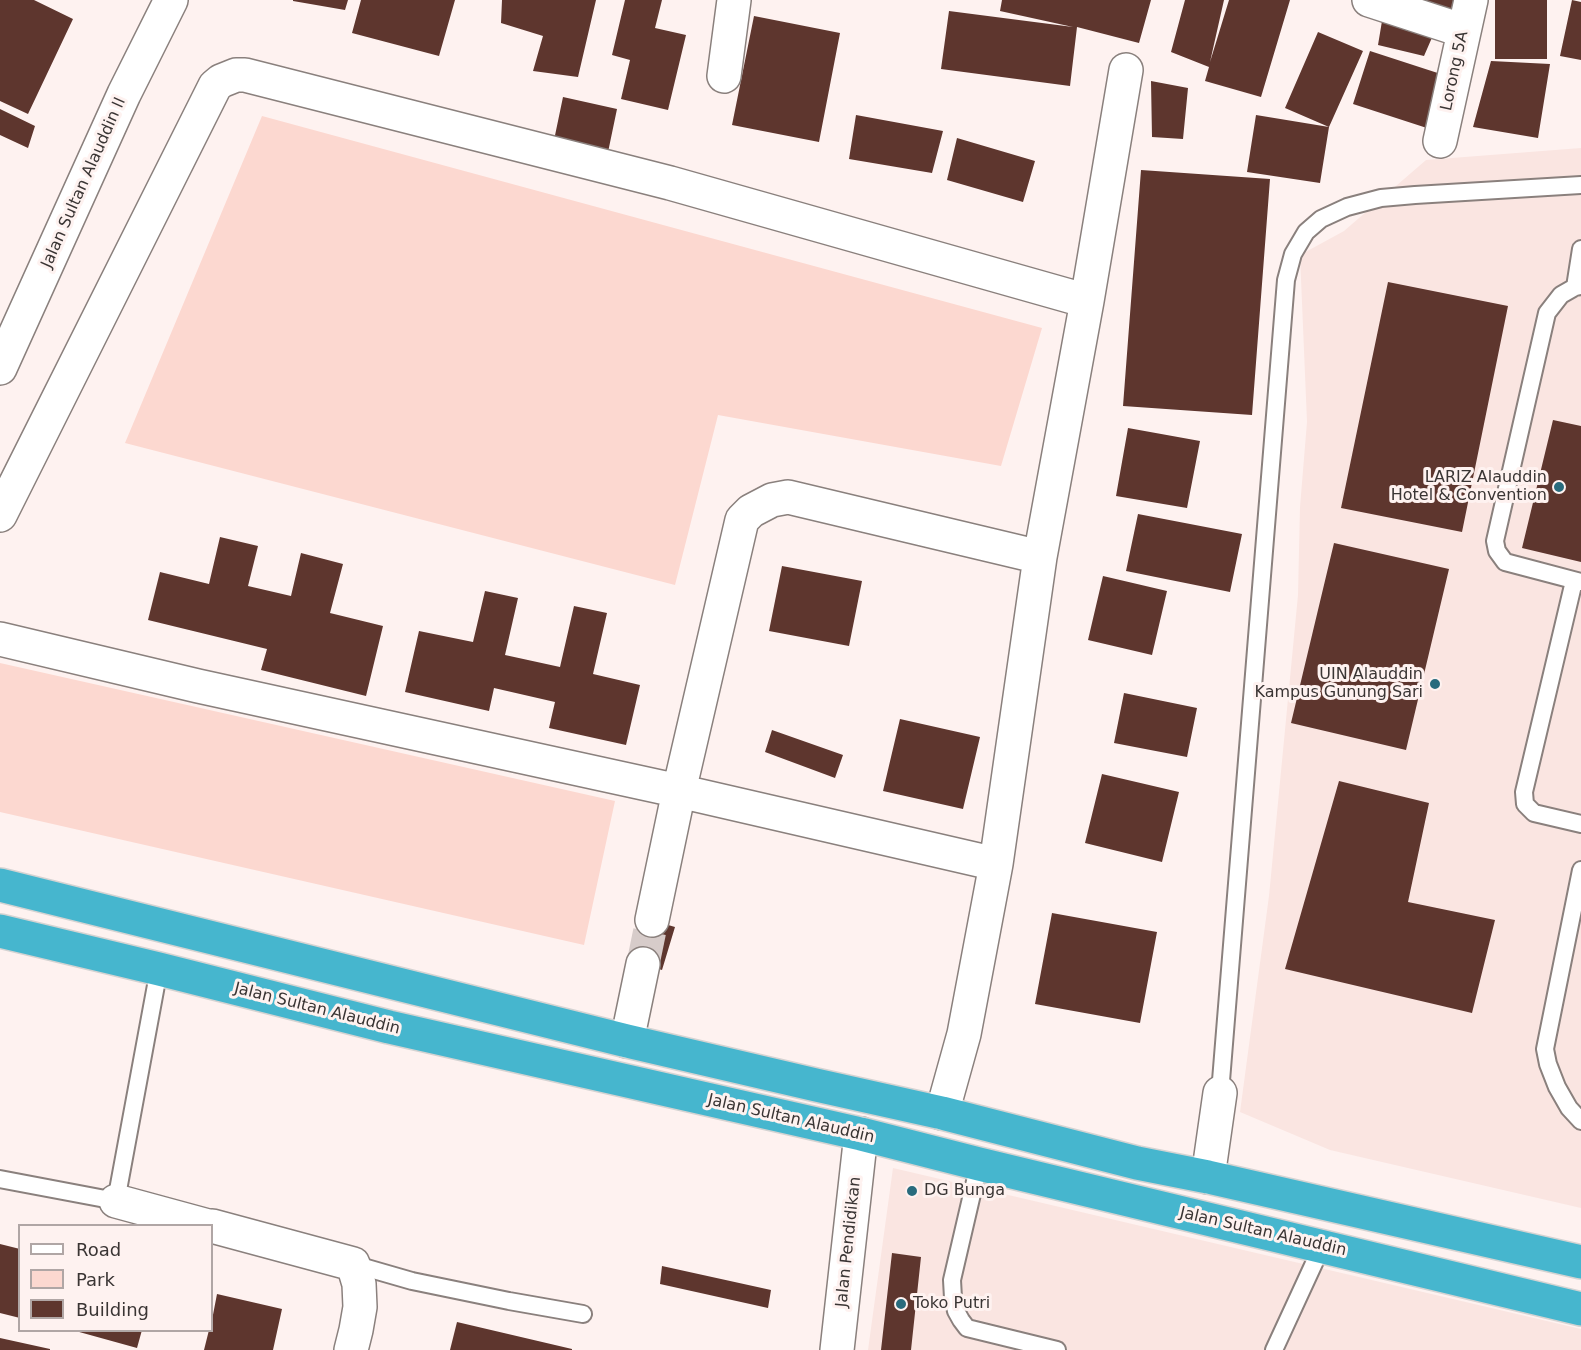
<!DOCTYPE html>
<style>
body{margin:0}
#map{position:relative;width:1581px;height:1350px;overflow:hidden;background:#fef2f0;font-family:"DejaVu Sans",sans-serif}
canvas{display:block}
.legend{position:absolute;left:18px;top:1224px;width:195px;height:108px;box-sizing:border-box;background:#fef2f0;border:2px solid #b0a6a5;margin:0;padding:8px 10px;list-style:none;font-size:18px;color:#3a3534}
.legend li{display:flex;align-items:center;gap:12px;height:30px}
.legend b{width:30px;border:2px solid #b0a6a5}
</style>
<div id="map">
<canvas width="1581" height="1350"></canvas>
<ul class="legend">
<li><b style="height:8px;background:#fff"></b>Road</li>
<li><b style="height:16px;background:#fcd8d0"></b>Park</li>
<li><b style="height:16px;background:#5e362e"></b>Building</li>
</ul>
</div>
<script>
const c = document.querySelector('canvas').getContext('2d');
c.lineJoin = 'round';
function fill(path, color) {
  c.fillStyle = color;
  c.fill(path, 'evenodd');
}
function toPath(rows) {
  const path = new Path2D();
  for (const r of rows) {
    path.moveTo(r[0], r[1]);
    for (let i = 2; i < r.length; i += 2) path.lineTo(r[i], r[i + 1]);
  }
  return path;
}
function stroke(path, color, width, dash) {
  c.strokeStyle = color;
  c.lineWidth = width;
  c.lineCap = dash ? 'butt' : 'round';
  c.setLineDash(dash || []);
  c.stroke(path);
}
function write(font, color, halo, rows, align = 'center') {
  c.font = font + ' "DejaVu Sans",sans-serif';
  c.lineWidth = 6;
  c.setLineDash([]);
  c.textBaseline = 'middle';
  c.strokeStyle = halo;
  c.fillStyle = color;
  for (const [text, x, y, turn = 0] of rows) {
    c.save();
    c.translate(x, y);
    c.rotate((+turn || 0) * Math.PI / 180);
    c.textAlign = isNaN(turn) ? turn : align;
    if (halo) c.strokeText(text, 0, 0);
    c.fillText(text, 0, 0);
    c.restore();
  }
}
const built = toPath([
 [1581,148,1581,1208,1330,1150,1240,1112,1269,896,1298,595,1300,507,1307,422,1300,255,1344,231,1426,160],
 [893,1168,1581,1329,1581,1350,868,1350]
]);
const green = toPath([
 [262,116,1042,328,1001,466,718,415,675,585,125,443],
 [0,663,615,801,584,945,0,812]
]);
const building = toPath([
 [0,0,34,0,73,19,28,114,0,101],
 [293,0,348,0,345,10,293,1],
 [361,0,455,0,439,56,352,33],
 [502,0,596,0,578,77,533,71,543,36,501,23],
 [625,0,662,0,655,28,686,35,668,110,621,99,630,60,612,55],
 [1002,0,1151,0,1139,43,1077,27,1070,86,941,69,949,11,1073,27,1000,11],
 [1185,0,1224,0,1210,62,1229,0,1290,0,1261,97,1205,81,1209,67,1171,52],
 [1402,0,1460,0,1458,16],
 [1495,0,1547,0,1547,59,1495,59],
 [1572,0,1581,2,1581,60,1560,56],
 [754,16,840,33,819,142,732,125],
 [1382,21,1434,33,1424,56,1378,45],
 [1318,32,1363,51,1329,127,1320,183,1247,172,1256,115,1329,127,1285,108],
 [1370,51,1450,77,1433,130,1353,104],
 [1491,61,1550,64,1538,138,1473,127],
 [1151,81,1188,88,1183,139,1152,137],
 [563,97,617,109,607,157,553,145],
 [0,109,35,126,28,148,0,135],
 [856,115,943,131,932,173,849,159],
 [957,138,1035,161,1023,202,947,180],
 [1141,170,1270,179,1252,415,1123,406],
 [1388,282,1508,306,1462,532,1341,508],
 [1553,420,1581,426,1581,562,1522,548],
 [1128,428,1200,441,1187,508,1116,496],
 [1138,514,1242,534,1230,592,1126,571],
 [220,537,258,546,248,586,291,596,301,553,343,564,330,613,383,626,366,696,261,670,267,649,148,620,160,572,209,584],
 [1334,543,1449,569,1406,750,1291,723],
 [782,566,862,581,849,646,769,631],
 [1103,576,1167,591,1152,655,1088,640],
 [485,591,518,598,505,655,560,667,574,606,607,613,593,674,640,685,626,745,549,728,555,702,494,688,489,711,405,692,419,631,473,642],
 [1124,693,1197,708,1187,757,1114,743],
 [900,719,980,737,963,809,883,791],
 [772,730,843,755,835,778,765,752],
 [1102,774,1179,792,1162,862,1085,843],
 [1339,781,1429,803,1408,902,1495,920,1472,1013,1285,969],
 [1052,913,1157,932,1140,1023,1035,1004],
 [644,918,675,927,662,970,631,960],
 [0,1244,20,1249,20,1318,0,1313],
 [892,1253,921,1257,911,1350,881,1350],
 [662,1266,771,1290,768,1308,660,1284],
 [217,1294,282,1309,273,1350,204,1350,209,1330,212,1330,212,1320],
 [457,1322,572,1349,572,1350,450,1350],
 [72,1330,142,1330,137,1348],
 [0,1338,50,1349,50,1350,0,1350]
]);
const minorTunnel = toPath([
 [643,964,652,920]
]);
const service = toPath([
 [1581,286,1575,287,1561,295,1547,313,1495,541,1497,551,1505,562,1581,582],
 [1575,287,1581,249],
 [1574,581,1524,792,1525,804,1534,813,1581,824],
 [1581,870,1545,1049,1548,1064,1557,1087,1569,1108,1581,1121],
 [1220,1093,1286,280,1293,254,1306,232,1321,219,1347,207,1381,198,1415,195,1581,185],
 [979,1164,952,1280,953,1298,956,1311,961,1320,967,1328,1057,1350],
 [0,1179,116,1201,159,969],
 [353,1264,412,1281,509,1301,583,1314],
 [1274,1350,1322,1246]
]);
const minor = toPath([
 [1369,0,1464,31],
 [724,76,734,0],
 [1440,141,1471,0],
 [0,368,124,94,171,0],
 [0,515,215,86,221,81,236,75,245,75,670,183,1087,301],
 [0,639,198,686,679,791,996,864],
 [652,920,679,791,742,520,751,511,772,500,788,497,1040,557,1087,301,1126,70],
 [627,1041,643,964],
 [942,1113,964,1034,996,864,1040,557],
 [1208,1177,1220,1093],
 [116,1201,208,1226],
 [212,1226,353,1264,359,1284,360,1307,356,1330,351,1350],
 [837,1350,861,1134]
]);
const trunk = toPath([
 [0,885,627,1041,816,1085,942,1113,1137,1163,1208,1177,1581,1262],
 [0,931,159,969,389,1027,861,1134,979,1164,1581,1309]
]);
const markers = [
 [1559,487,6,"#286b7d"],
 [1435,684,6,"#286b7d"],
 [912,1191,6,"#286b7d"],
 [901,1304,6,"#286b7d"]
];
const streetNames = [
 ["Lorong 5A",1455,71,-78],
 ["Jalan Sultan Alauddin II",84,183,-66],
 ["Jalan Sultan Alauddin",317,1009,14],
 ["Jalan Sultan Alauddin",791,1119,13],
 ["Jalan Sultan Alauddin",1263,1232,13],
 ["Jalan Pendidikan",849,1242,-84]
];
const poiNames = [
 ["LARIZ Alauddin",1547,478],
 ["Hotel & Convention",1547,496],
 ["UIN Alauddin",1423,675],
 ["Kampus Gunung Sari",1423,693],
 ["DG Bunga",924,1191,"left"],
 ["Toko Putri",913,1304,"left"]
];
fill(built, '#fae5e1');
fill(green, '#fcd8d0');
fill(building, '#5e362e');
stroke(minorTunnel, '#d7ccca', 33, [33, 16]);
stroke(service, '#8a807d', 20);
stroke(minor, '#8a807d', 36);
stroke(trunk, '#d4d3d2', 36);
stroke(service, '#fff', 16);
stroke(minor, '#fff', 33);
stroke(trunk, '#46b6ce', 33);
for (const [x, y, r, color] of markers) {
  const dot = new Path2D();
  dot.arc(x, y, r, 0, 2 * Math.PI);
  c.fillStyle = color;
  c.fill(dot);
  stroke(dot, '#fef2f0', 2);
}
write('16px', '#3a3534', '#fef2f0', streetNames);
write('16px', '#3a3534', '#fef2f0', poiNames, 'right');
</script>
